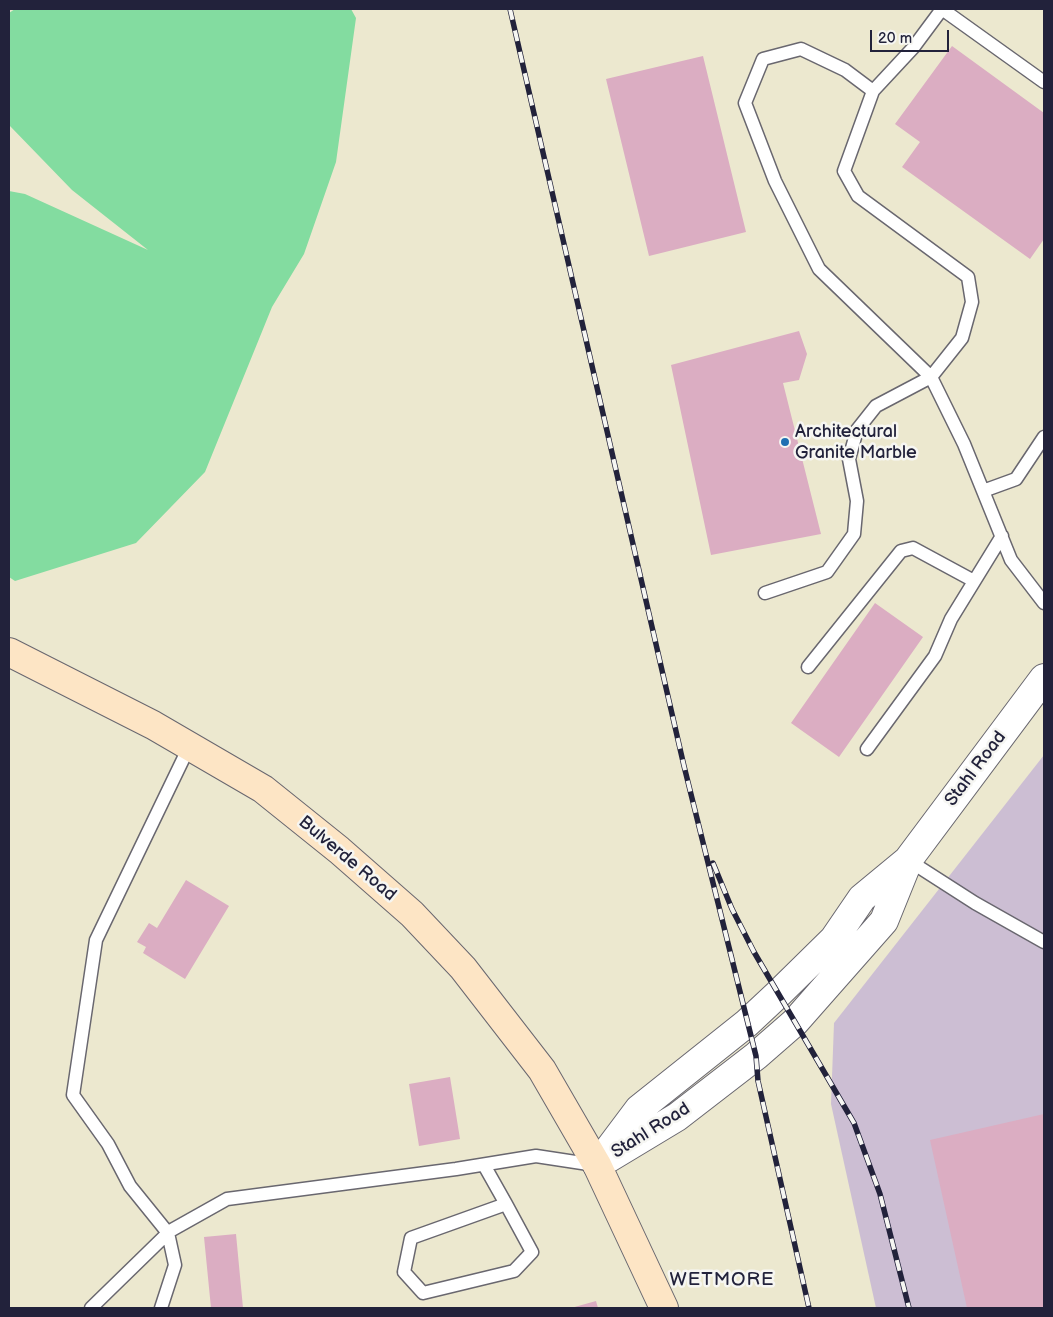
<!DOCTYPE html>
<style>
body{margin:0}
#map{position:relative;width:1053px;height:1317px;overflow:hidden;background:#ece8cf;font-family:"Balsamiq Sans",sans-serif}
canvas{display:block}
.frame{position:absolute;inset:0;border:10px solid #22223b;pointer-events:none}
.scale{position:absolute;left:870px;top:30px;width:79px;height:22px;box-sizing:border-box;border:2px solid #22223b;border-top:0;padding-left:6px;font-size:15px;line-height:18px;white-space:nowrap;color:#22223b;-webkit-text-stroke:4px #f6f6f2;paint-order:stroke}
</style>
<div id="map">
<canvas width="1053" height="1317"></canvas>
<div class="frame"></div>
<div class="scale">20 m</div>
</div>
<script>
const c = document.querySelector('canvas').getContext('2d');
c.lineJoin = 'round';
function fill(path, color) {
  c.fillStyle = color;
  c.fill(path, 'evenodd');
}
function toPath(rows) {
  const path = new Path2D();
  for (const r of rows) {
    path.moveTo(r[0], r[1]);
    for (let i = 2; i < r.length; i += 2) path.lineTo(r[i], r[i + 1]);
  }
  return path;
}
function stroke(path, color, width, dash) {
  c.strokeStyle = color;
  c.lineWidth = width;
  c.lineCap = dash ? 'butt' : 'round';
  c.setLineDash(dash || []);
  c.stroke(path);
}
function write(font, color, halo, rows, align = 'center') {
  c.font = font + ' "Balsamiq Sans",sans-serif';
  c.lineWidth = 5;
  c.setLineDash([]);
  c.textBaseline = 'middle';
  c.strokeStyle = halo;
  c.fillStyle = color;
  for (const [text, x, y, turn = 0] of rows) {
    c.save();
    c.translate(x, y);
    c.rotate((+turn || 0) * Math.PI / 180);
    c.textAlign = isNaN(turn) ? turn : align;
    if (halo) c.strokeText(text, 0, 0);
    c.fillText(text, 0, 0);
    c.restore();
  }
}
const industrial = toPath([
 [1044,755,1044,1308,876,1308,831,1104,834,1023]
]);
const green = toPath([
 [15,9,351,9,356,18,336,162,304,254,272,307,205,472,136,543,15,581,9,577,9,191,25,194,148,250,72,190,9,125,9,13]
]);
const building = toPath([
 [952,46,1044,113,1044,239,1030,259,902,167,920,142,895,124],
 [703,56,746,232,649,256,606,79],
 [799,331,807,354,799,380,783,383,821,534,711,555,671,365],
 [875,603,923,637,839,757,791,723],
 [186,880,229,906,185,979,143,953,146,947,137,942,149,923,157,928],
 [450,1077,460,1139,419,1146,409,1084],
 [1044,1114,1044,1308,967,1308,930,1140],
 [236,1234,243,1308,211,1308,204,1237],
 [596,1301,598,1308,571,1308]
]);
const service = toPath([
 [873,91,913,48,942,9,1044,82],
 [983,491,1016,479,1044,437],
 [765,593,827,572,854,534,857,501,849,459,857,430,876,406,931,377,962,338,972,302,968,277,858,196,844,171,873,91,845,70,801,49,763,59,745,103,775,181,819,269,931,377,964,444,1011,560,1044,603],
 [808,667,901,551,913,548,974,581],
 [867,749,935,656,951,619,1002,536],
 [908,860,975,903,1044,942],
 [484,1165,506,1204,532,1252,514,1271,423,1293,404,1272,411,1238,506,1204],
 [91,1308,170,1231,227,1199,456,1169,536,1156,595,1165],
 [161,1308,175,1265,168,1233,130,1186,108,1144,73,1095,96,940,189,747]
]);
const tertiary = toPath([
 [609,1158,677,1117,756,1056,795,1022,884,921,907,864],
 [597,1165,639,1109,747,1023,778,994,834,939,862,898,908,860,1044,678]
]);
const secondary = toPath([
 [9,652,153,725,263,789,339,850,412,914,463,968,542,1070,597,1165,664,1308]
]);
const rail = toPath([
 [510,9,684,766,756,1056,758,1081,809,1308],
 [713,863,732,909,754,952,854,1123,880,1194,909,1308]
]);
const markers = [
 [785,442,5,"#1f6fb2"]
];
const poiNames = [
 ["Architectural",795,432],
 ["Granite Marble",795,453]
];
const streetNames = [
 ["Stahl Road",976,769,-53],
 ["Bulverde Road",347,859,40],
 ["Stahl Road",651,1131,-32]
];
const neighbourhoodNames = [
 ["WETMORE",722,1280]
];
fill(industrial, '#ccbed3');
fill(green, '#83dca0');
fill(building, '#dbadc2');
stroke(service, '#69676f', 15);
stroke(tertiary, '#69676f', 30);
stroke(secondary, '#69676f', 30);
stroke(service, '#fff', 12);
stroke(tertiary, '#fff', 28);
stroke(secondary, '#fde5c5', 28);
stroke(rail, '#22223b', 5.5);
stroke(rail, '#f6f6f2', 4, [11]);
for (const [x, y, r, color] of markers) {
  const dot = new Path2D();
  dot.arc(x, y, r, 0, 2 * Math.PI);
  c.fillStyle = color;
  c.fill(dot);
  stroke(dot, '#f6f6f2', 2);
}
write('18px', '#22223b', '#f6f6f2', poiNames, 'left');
write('18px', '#22223b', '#f6f6f2', streetNames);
c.letterSpacing = '1px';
write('19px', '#22223b', '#f6f6f2', neighbourhoodNames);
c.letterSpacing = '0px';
</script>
